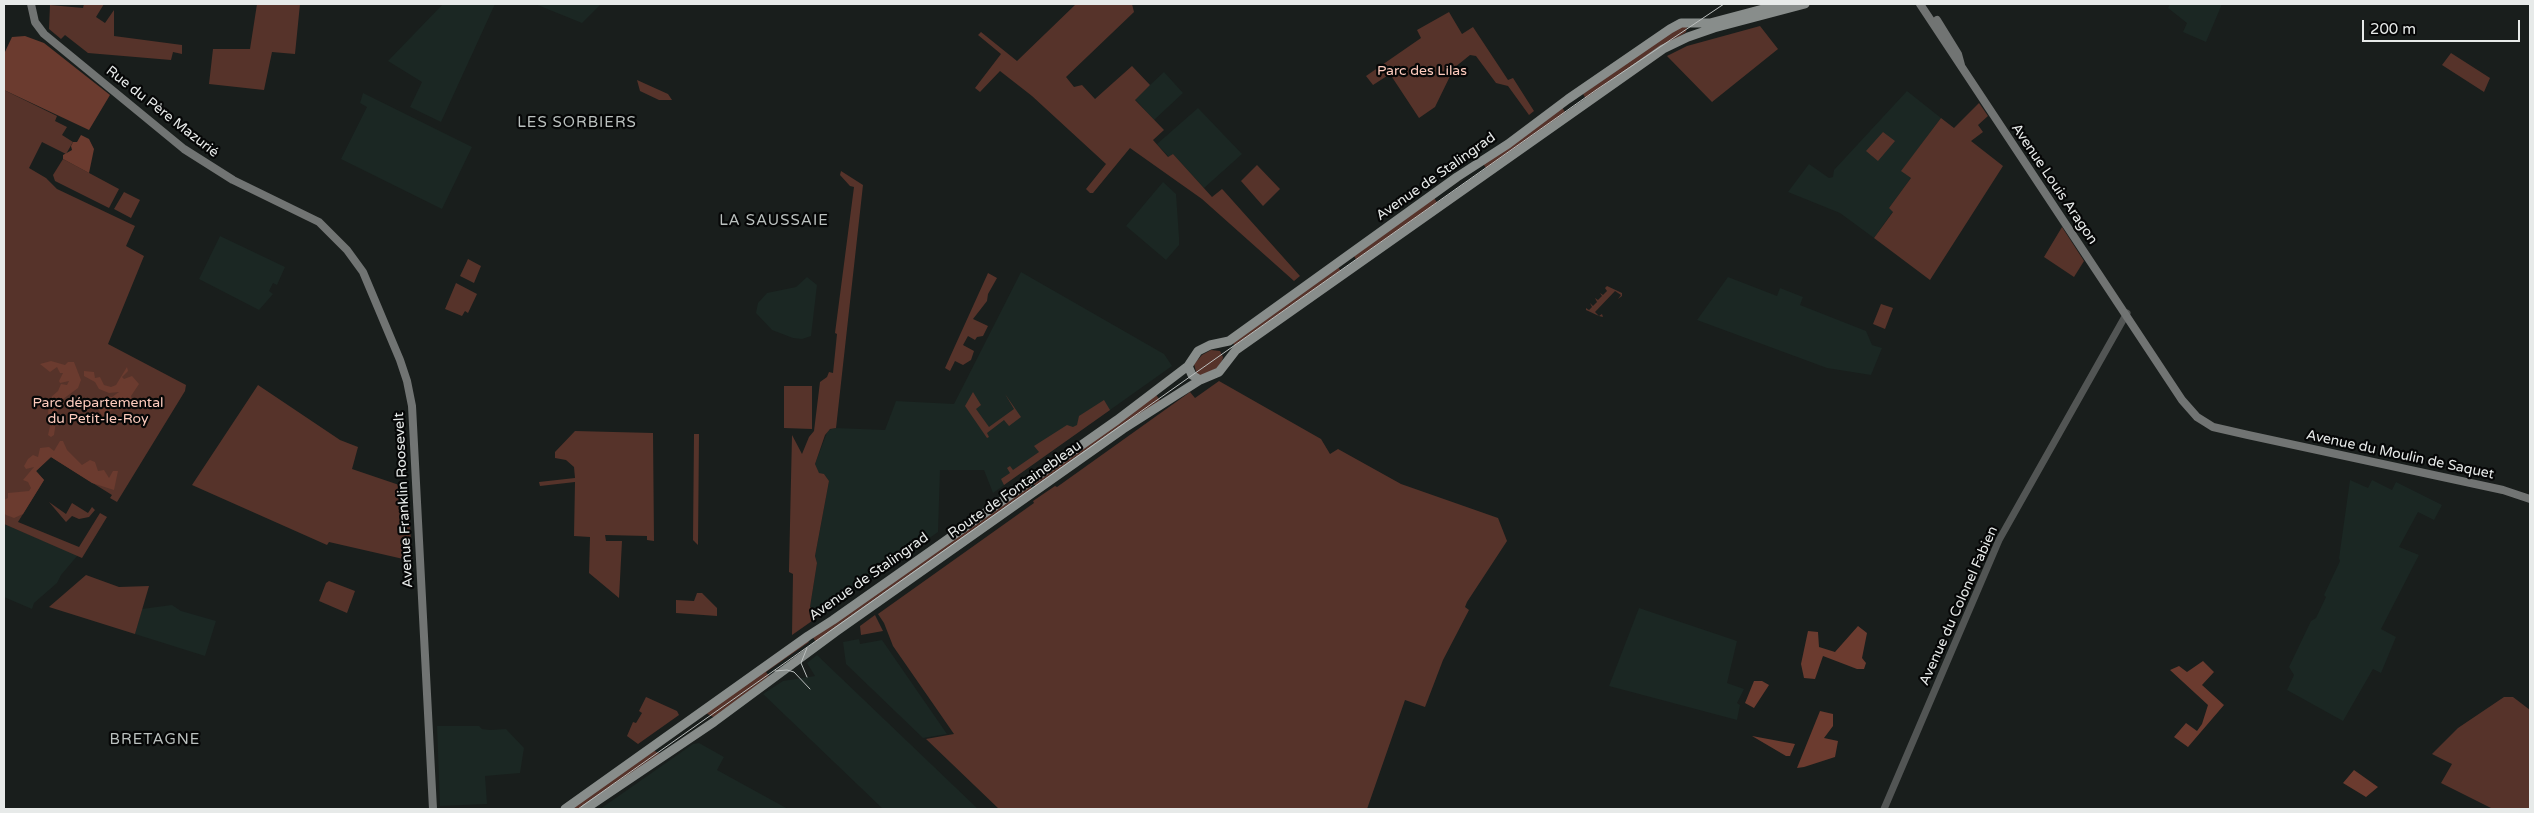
<!DOCTYPE html>
<meta charset="utf-8">
<style>
body{margin:0}
#map{position:relative;width:2534px;height:813px;overflow:hidden;background:#191e1c;font-family:"Varela Round",sans-serif}
canvas{display:block}
.frame{position:absolute;inset:0;border:5px solid #e7eae9;pointer-events:none}
.scale{position:absolute;left:2362px;top:20px;width:158px;height:22px;box-sizing:border-box;border:2px solid #e7eae9;border-top:0;padding-left:6px;font-size:15px;line-height:18px;white-space:nowrap;color:#e7eae9;-webkit-text-stroke:4px #060707;paint-order:stroke}
</style>
<div id="map">
<canvas width="2534" height="813"></canvas>
<div class="frame"></div>
<div class="scale">200 m</div>
</div>
<script>
const c = document.querySelector('canvas').getContext('2d');
c.lineJoin = 'round';
function fill(path, color) {
  c.fillStyle = color;
  c.fill(path, 'evenodd');
}
function toPath(rows) {
  const path = new Path2D();
  for (const r of rows) {
    path.moveTo(r[0], r[1]);
    for (let i = 2; i < r.length; i += 2) path.lineTo(r[i], r[i + 1]);
  }
  return path;
}
function stroke(path, color, width, dash) {
  c.strokeStyle = color;
  c.lineWidth = width;
  c.lineCap = dash ? 'butt' : 'round';
  c.setLineDash(dash || []);
  c.stroke(path);
}
function write(font, color, halo, rows, align = 'center') {
  c.font = font + ' "Varela Round",sans-serif';
  c.lineWidth = 4.5;
  c.setLineDash([]);
  c.textBaseline = 'middle';
  c.strokeStyle = halo;
  c.fillStyle = color;
  for (const [text, x, y, turn = 0] of rows) {
    c.save();
    c.translate(x, y);
    c.rotate((+turn || 0) * Math.PI / 180);
    c.textAlign = isNaN(turn) ? turn : align;
    if (halo) c.strokeText(text, 0, 0);
    c.fillText(text, 0, 0);
    c.restore();
  }
}
const built = toPath([
 [443,4,495,4,441,122,410,107,422,82,388,61],
 [535,4,601,4,582,23],
 [2170,4,2222,4,2206,42,2183,32,2187,23,2168,8],
 [1164,72,1183,93,1154,120,1135,99],
 [1907,91,1941,118,1902,171,1911,178,1889,208,1893,211,1874,238,1840,213,1788,192,1809,164,1829,178,1833,177,1834,170],
 [363,93,472,147,442,209,341,159,367,107,360,103],
 [1198,108,1242,154,1204,188,1173,154,1169,157,1157,144],
 [1163,182,1176,194,1179,237,1179,245,1166,260,1126,226],
 [220,236,285,267,277,285,273,283,269,291,273,294,259,310,199,279],
 [1021,272,1164,354,1172,366,993,493,984,470,940,470,938,532,822,613,810,607,817,563,815,556,829,481,824,474,819,474,815,464,828,430,836,428,885,430,896,401,954,404],
 [807,277,817,285,811,336,802,339,793,338,772,330,756,313,758,303,767,293,796,287],
 [1728,277,1777,296,1780,288,1803,297,1800,305,1866,331,1872,345,1882,348,1871,375,1827,368,1697,320],
 [2350,480,2368,488,2372,480,2392,490,2396,482,2442,505,2434,520,2418,512,2399,547,2419,555,2381,629,2396,637,2381,673,2373,669,2343,721,2287,690,2294,675,2289,667,2311,621,2316,618,2326,597,2324,595,2340,561,2339,558],
 [4,524,78,555,61,575,57,583,34,603,32,609,4,597],
 [172,605,181,611,216,621,205,656,135,634,142,609],
 [1639,608,1737,641,1727,683,1744,689,1737,703,1740,705,1737,720,1609,686],
 [859,639,860,644,882,640,947,734,923,738,846,664,843,642],
 [817,655,978,809,883,809,763,694,783,681,815,676,807,663],
 [437,726,479,726,482,729,490,730,506,729,524,748,520,773,485,776,487,804,440,806],
 [699,743,724,757,717,770,788,809,600,809,693,744]
]);
const green = toPath([
 [84,4,104,4,96,17,105,23,114,10,114,36,182,45,182,54,173,52,171,60,88,53,65,35,61,39,49,29,50,5,83,8],
 [257,4,300,4,295,54,272,52,264,90,209,84,213,49,250,49],
 [1085,4,1132,4,1134,12,1066,77,1074,87,1082,85,1095,99,1132,66,1150,85,1135,100,1164,130,1153,140,1168,157,1173,154,1212,197,1222,189,1224,191,1300,276,1294,281,1202,199,1130,148,1093,193,1090,193,1086,189,1106,164,1032,96,1000,71,980,92,975,88,1001,54,978,35,981,32,1017,61,1075,5],
 [1449,12,1462,34,1473,27,1508,80,1513,78,1534,111,1529,115,1508,86,1496,83,1476,56,1470,55,1454,68,1435,107,1419,118,1390,74,1373,85,1366,76,1421,38,1417,30],
 [1760,26,1778,49,1712,102,1667,56,1687,46],
 [1678,27,1687,27,1686,32,1586,99,1583,94],
 [2451,53,2490,78,2484,92,2442,65],
 [637,80,668,94,672,100,659,100,640,91],
 [4,90,57,116,55,121,67,127,62,135,73,142,66,154,42,142,29,168,46,178,57,189,135,226,126,246,144,256,108,344,186,385,185,391,117,502,110,498,112,495,51,457,36,471,44,480,18,522,79,547,100,513,107,517,82,558,4,524],
 [1979,103,1988,116,1978,125,1983,132,1971,141,2003,166,1930,280,1874,238,1893,212,1889,208,1911,178,1901,171,1941,118,1954,128],
 [1562,107,1566,114,1488,171,1482,162],
 [1883,132,1895,141,1878,161,1866,151],
 [63,159,119,189,109,208,55,181,53,175],
 [1257,165,1280,189,1263,206,1241,181],
 [841,171,863,185,836,428,830,429,825,435,815,464,819,473,824,474,829,481,815,556,817,563,810,607,822,614,792,635,793,574,789,572,789,569,792,435,802,454,809,437,814,431,820,382,827,377,829,372,833,373,837,334,835,333,854,187,850,186,840,175],
 [124,192,140,200,131,218,114,209],
 [1434,198,1439,205,1357,261,1354,256],
 [2062,227,2084,261,2074,277,2044,257],
 [468,259,481,266,474,283,460,276],
 [1337,266,1342,272,1236,347,1232,342],
 [988,273,997,278,988,294,987,301,973,319,988,326,983,336,977,337,975,340,968,336,963,345,974,351,971,360,963,365,955,361,950,371,945,368],
 [456,283,477,294,468,313,465,311,462,316,445,309],
 [1607,286,1622,293,1622,296,1618,299,1621,295,1615,291,1595,312,1599,316,1602,314,1603,317,1599,316,1586,310,1586,308,1589,310,1592,307,1590,303,1593,306,1597,302,1595,298,1598,300,1602,296,1600,293,1603,295,1607,291,1605,288],
 [1881,304,1893,308,1885,329,1873,324],
 [1211,350,1220,351,1223,357,1222,361,1217,368,1204,375,1197,375,1194,364,1202,355],
 [1219,381,1321,439,1330,454,1338,449,1401,484,1498,518,1507,541,1467,602,1465,607,1469,610,1443,660,1425,707,1405,700,1367,809,999,809,926,739,954,734,893,646,884,623,878,614,1034,503,1033,501,1055,486,1057,487,1190,392,1195,398],
 [258,385,340,440,358,447,352,469,408,488,412,561,329,542,327,545,192,485],
 [784,386,812,386,812,429,784,428],
 [973,392,981,405,976,409,989,427,1014,409,1005,394,1021,417,1009,426,1004,420,987,433,989,437,987,438,965,406],
 [1155,393,1161,402,1037,488,1033,483],
 [1104,400,1110,410,1004,485,1001,479,1010,473,1007,468,1010,466,1013,470,1039,452,1034,446,1067,425,1073,427,1077,425,1079,416],
 [575,431,653,433,654,541,647,540,647,536,605,535,606,541,622,541,619,598,589,573,590,537,574,536,575,482,540,486,539,482,575,478,574,467,566,460,555,458,555,452],
 [694,434,699,434,698,545,693,540],
 [1030,485,1033,490,818,645,812,636],
 [49,502,66,514,72,503,88,513,92,507,95,510,89,517,79,519,72,516,66,522],
 [86,575,119,587,149,586,135,634,49,607],
 [329,581,355,591,347,613,319,601,326,583],
 [697,593,702,593,717,608,717,616,676,613,676,600,694,601],
 [875,615,883,631,861,635,860,626],
 [807,639,809,642,766,672,769,676,715,718,704,712],
 [646,697,677,711,679,715,638,744,627,736,633,722,636,723,642,713,639,711],
 [2504,697,2513,697,2530,710,2530,809,2493,809,2441,783,2452,764,2432,754,2458,728],
 [651,749,662,755,582,809,570,809]
]);
const forest = toPath([
 [25,36,44,43,110,95,89,130,4,90,4,54,12,37],
 [81,135,89,139,94,149,89,173,63,159,63,155,72,150,71,146,73,142,77,142],
 [51,361,65,365,68,362,74,362,81,380,78,388,59,402,54,435,51,437,48,435,51,422,48,413,50,398,58,391,61,384,67,385,69,381,60,383,59,381,63,373,60,373,57,367,50,372,40,364],
 [127,367,128,371,122,377,124,379,132,376,139,384,131,396,133,403,123,409,108,411,103,417,98,409,101,399,106,396,112,397,119,392,109,393,99,389,95,382,84,376,84,371,94,372,95,378,100,377,104,385,111,387,116,385],
 [60,441,63,441,67,450,82,465,90,460,95,462,98,471,104,470,109,478,113,471,118,471,114,490,92,483,51,457,36,471,44,480,23,514,14,518,6,515,4,513,4,500,8,498,8,493,29,491,31,488,28,482,23,480,34,467,26,469,24,466,28,459,33,455,38,457,40,448,49,447,54,451],
 [1858,626,1867,633,1862,658,1866,663,1864,669,1857,669,1823,656,1815,679,1804,678,1801,664,1808,631,1818,632,1819,647,1835,652],
 [2203,661,2214,672,2202,685,2224,705,2188,747,2174,737,2186,723,2197,731,2202,724,2208,705,2170,670,2179,666,2187,672],
 [1754,681,1762,681,1769,685,1754,708,1745,703],
 [1820,711,1833,714,1833,726,1824,738,1838,741,1835,757,1804,767,1797,768],
 [1752,736,1795,744,1790,756,1786,756],
 [2354,770,2378,787,2366,797,2343,783]
]);
const tertiary = toPath([
 [1884,809,1999,540,2127,313]
]);
const secondary = toPath([
 [31,4,35,22,44,34,184,149,233,180,319,222,347,250,363,272,400,360,407,381,412,406,433,809],
 [1920,4,2182,400,2197,417,2213,427,2248,435,2503,490,2530,499],
 [1937,20,1958,54,1961,65]
]);
const primary = toPath([
 [1782,4,1710,23,1681,23,1670,29,1568,99,1508,144,1457,177,1229,341,1210,345,1198,351,1188,366,1192,375,1200,380,1219,372,1236,350,1663,49,1688,37,1714,28,1805,4],
 [565,809,808,636,833,620,1117,420,1188,366],
 [585,809,714,722,837,631,1123,429,1200,380]
]);
const tram = toPath([
 [807,648,801,663,807,677],
 [775,671,787,670,794,672,810,689],
 [578,809,1596,90,1724,4]
]);
const parkNames = [
 ["Parc des Lilas",1422,71],
 ["Parc départemental",98,403],
 ["du Petit-le-Roy",98,419]
];
const streetNames = [
 ["Rue du Père Mazurié",162,112,38],
 ["Avenue de Stalingrad",1436,177,-35],
 ["Avenue Louis Aragon",2054,184,56],
 ["Avenue du Moulin de Saquet",2400,455,12],
 ["Route de Fontainebleau",1015,490,-35],
 ["Avenue Franklin Roosevelt",404,500,-93],
 ["Avenue de Stalingrad",869,577,-35],
 ["Avenue du Colonel Fabien",1959,606,-66]
];
const neighbourhoodNames = [
 ["LES SORBIERS",577,123],
 ["LA SAUSSAIE",774,221],
 ["BRETAGNE",155,740]
];
fill(built, '#1b2723');
fill(green, '#56332a');
fill(forest, '#6b3b2f');
stroke(tertiary, '#525554', 7);
stroke(secondary, '#717473', 8);
stroke(primary, '#888d8b', 9);
stroke(tram, '#bcc0bf', 1);
write('14px', '#feccbe', '#060707', parkNames);
write('14px', '#e7eae9', '#060707', streetNames);
c.letterSpacing = '1px';
write('15px', '#bbc1bf', '#060707', neighbourhoodNames);
c.letterSpacing = '0px';
</script>
